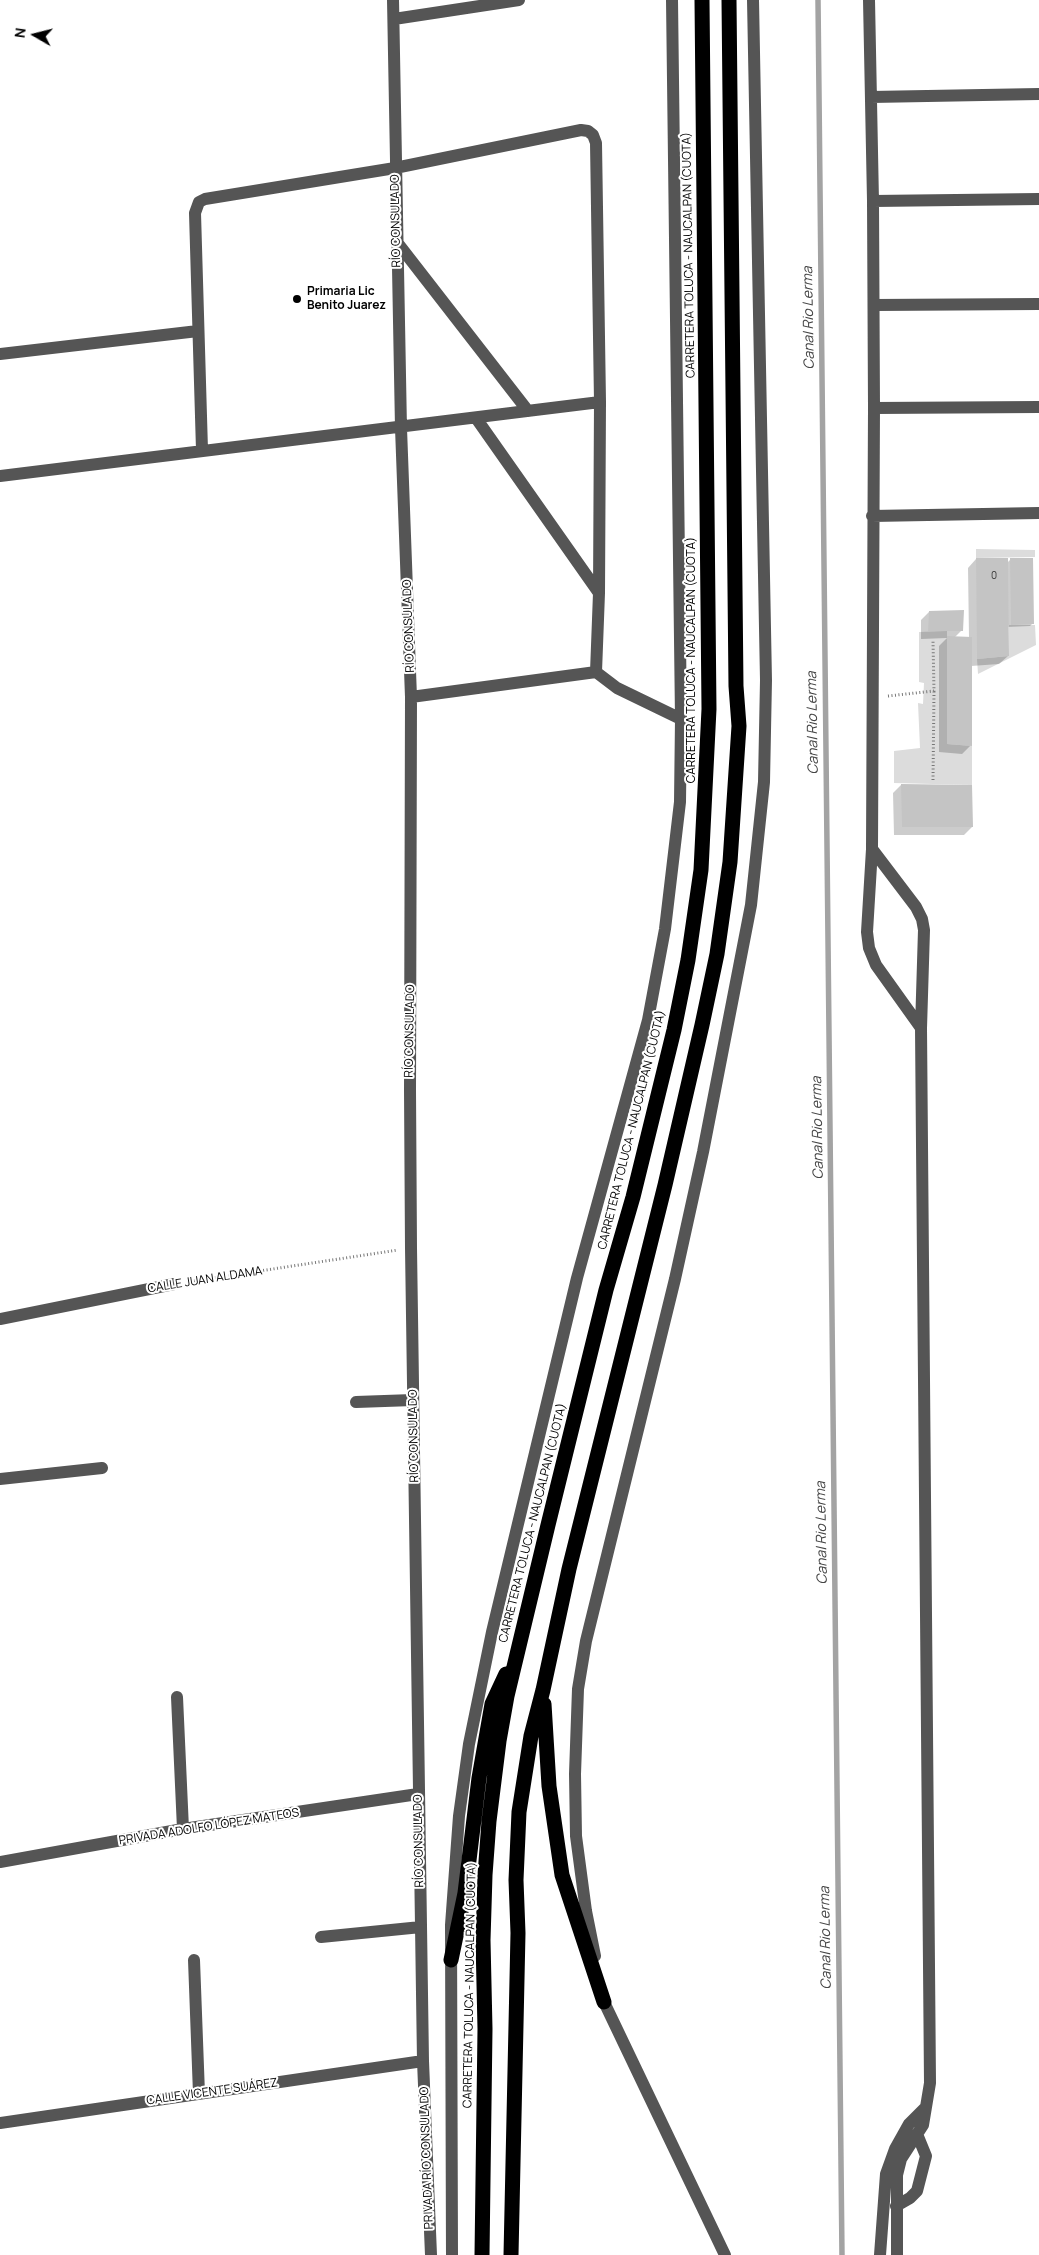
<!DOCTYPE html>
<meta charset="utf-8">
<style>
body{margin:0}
#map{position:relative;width:1039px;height:2255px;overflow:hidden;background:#fff;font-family:Manrope,sans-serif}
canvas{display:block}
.north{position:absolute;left:10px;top:10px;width:50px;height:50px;-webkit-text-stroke:4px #fff;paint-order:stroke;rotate:278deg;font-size:14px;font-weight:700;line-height:20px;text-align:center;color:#000}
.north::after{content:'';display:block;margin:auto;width:18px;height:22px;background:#000;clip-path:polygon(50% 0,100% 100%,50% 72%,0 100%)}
</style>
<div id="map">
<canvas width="1039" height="2255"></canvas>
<div class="north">N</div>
</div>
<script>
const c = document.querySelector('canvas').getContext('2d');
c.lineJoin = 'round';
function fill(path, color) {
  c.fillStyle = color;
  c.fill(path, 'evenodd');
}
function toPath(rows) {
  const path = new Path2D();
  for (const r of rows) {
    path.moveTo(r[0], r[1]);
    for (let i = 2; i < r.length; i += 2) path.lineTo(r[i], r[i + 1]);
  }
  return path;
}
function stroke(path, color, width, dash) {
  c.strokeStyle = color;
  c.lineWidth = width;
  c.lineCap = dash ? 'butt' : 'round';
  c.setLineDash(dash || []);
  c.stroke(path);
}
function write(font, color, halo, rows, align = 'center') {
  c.font = font + ' Manrope,sans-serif';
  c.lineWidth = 4;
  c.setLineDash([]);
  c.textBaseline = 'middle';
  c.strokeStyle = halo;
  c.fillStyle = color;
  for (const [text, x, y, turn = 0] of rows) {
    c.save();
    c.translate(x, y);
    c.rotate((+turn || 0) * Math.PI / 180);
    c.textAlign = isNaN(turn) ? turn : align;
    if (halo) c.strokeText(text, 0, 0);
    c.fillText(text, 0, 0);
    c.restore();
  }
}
const green = toPath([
 [976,549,1035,550,1035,557,976,558],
 [1009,625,1035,625,1036,645,978,674,977,659,1009,656],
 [947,631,947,744,972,746,972,785,894,783,894,751,920,748,918,703,923,704,924,683,919,682,919,632]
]);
const shadow = toPath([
 [976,559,1007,563,1011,559,1032,624,1030,626,1007,627,1008,656,999,664,971,666,971,745,962,754,939,752,939,646,947,638,921,639,921,620,929,612,962,630,954,638,969,638,968,568],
 [901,785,972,827,964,835,894,835,893,793]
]);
const stream = toPath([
 [818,0,842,2255]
]);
const building = toPath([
 [976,558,1008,558,1009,656,977,659],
 [1010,558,1033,558,1034,624,1011,625],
 [964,610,963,631,928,631,929,611],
 [947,636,972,637,972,746,947,744],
 [901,784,972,785,973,827,902,827]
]);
const path = toPath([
 [888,696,934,691,933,641],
 [933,780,934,691],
 [187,1282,398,1250]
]);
const minor = toPath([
 [393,0,401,428,411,697,410,1090,411,1248,423,2061,431,2255],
 [869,0,873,201,874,408,872,849,867,932,869,948,876,965,921,1028],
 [394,19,519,0],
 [871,97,1039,94],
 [873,201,1039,199],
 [396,241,528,411],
 [874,305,1039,304],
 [0,354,198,331],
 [874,408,1039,407],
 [476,418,599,593],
 [202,450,195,213,199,202,205,199,395,168,581,130,588,131,593,135,596,143,600,402,599,593,596,672],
 [0,476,600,402],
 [872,516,1039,513],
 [411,697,596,672,617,688,681,719],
 [872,849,916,907,922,919,924,930,921,1028,930,2083,923,2125,901,2159,897,2175,897,2255],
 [0,1319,174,1284],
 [356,1402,413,1400],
 [0,1479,102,1468],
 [177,1697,183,1829],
 [0,1862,183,1829,418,1794],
 [321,1937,421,1927],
 [595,1956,586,1911,576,1836,575,1774,578,1689,586,1641,675,1279,703,1152,751,905,764,782,766,680,753,0],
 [194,1960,199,2094],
 [602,1993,604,2002,725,2255],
 [0,2123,423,2061],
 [896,2206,910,2198,917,2191,926,2156,917,2134],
 [452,2255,451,1925,459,1816,469,1744,492,1632,577,1278,648,1020,665,929,680,802,681,719,672,0],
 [880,2255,886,2174,895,2149,909,2124,926,2107]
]);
const highway = toPath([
 [544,1704,549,1786,562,1875,604,2002],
 [451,1960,465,1893,479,1778,492,1704,506,1674],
 [482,2255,485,2029,483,1940,485,1875,489,1821,499,1741,507,1696,548,1525,606,1290,633,1197,674,1030,688,960,701,870,709,709,702,0],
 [511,2255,518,1933,516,1880,519,1812,531,1736,543,1690,569,1569,665,1185,702,1025,717,954,730,862,739,726,736,686,729,0]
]);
const markers = [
 [297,299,5,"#000"]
];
const numberNames = [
 ["0",994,576]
];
const streetNames = [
 ["RÍO CONSULADO",396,221,-91],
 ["CARRETERA TOLUCA - NAUCALPAN (CUOTA)",689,255,-91],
 ["RÍO CONSULADO",409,626,-92],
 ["CARRETERA TOLUCA - NAUCALPAN (CUOTA)",692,660,-90],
 ["RÍO CONSULADO",410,1031,-89],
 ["CARRETERA TOLUCA - NAUCALPAN (CUOTA)",632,1130,-76],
 ["CALLE JUAN ALDAMA",205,1280,-9],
 ["RÍO CONSULADO",414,1436,-91],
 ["CARRETERA TOLUCA - NAUCALPAN (CUOTA)",533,1523,-76],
 ["PRIVADA ADOLFO LÓPEZ MATEOS",209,1827,-9],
 ["RÍO CONSULADO",419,1841,-91],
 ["CARRETERA TOLUCA - NAUCALPAN (CUOTA)",470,1985,-89],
 ["CALLE VICENTE SUÁREZ",212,2092,-8],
 ["PRIVADA RÍO CONSULADO",427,2158,-92]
];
const poiNames = [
 ["Primaria Lic",307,292],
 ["Benito Juarez",307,306]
];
const waterNames = [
 ["Canal Rio Lerma",809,318,-91],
 ["Canal Rio Lerma",813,723,-91],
 ["Canal Rio Lerma",818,1128,-91],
 ["Canal Rio Lerma",822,1533,-91],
 ["Canal Rio Lerma",826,1938,-91]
];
fill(green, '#dcdcdc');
fill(shadow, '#0003');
stroke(stream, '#a3a3a3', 5.5);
fill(building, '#c4c4c4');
stroke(path, '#777', 3, [1, 2.5]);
stroke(minor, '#555', 12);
stroke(highway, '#000', 15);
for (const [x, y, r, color] of markers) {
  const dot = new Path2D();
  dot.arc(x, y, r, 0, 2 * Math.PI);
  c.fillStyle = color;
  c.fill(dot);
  stroke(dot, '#fff', 2);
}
write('10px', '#313131', null, numberNames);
write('12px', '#000', '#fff', streetNames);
write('bold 12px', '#000', '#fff', poiNames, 'left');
write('italic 14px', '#444', '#fff', waterNames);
</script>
